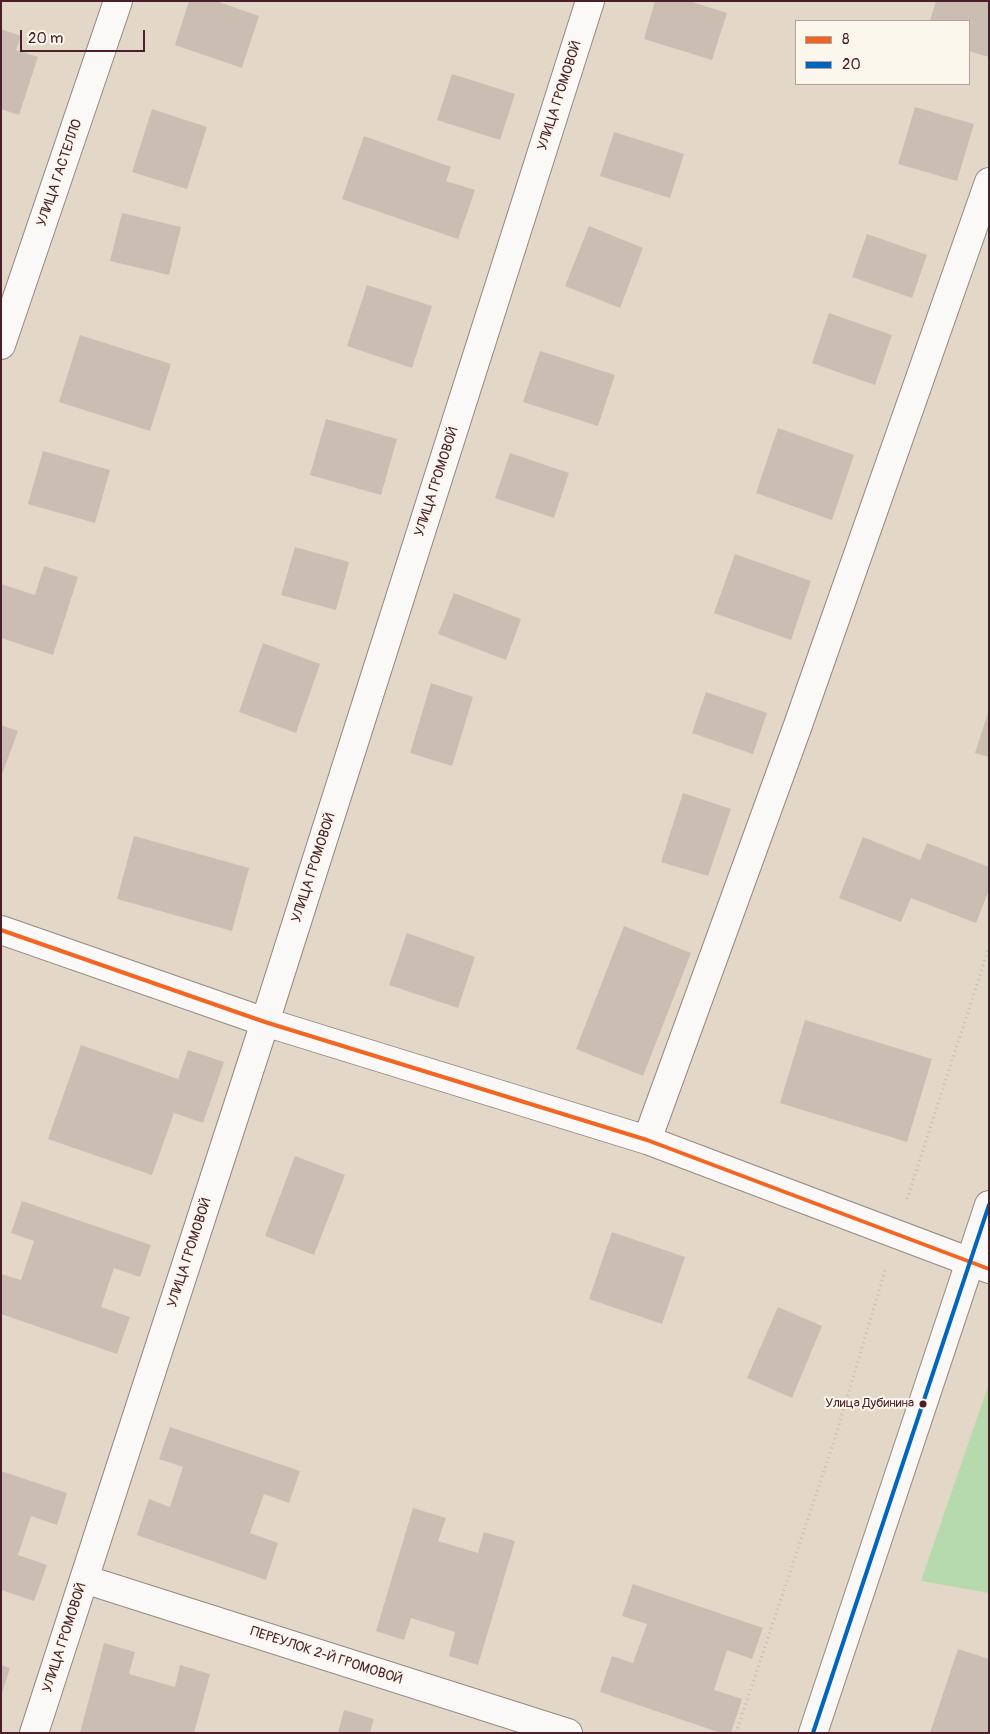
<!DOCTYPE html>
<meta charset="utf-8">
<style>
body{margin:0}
#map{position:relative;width:990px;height:1734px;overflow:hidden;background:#e3d8c7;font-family:Pangolin,sans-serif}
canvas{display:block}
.frame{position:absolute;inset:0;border:2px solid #4a1f2b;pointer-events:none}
.legend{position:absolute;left:795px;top:20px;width:175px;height:65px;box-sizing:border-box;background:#fbf7ec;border:1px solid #b4a19f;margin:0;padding:6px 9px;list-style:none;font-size:15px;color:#4a1f2b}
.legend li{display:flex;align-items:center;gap:10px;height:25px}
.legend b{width:25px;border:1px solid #b4a19f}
.scale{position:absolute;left:20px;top:30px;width:125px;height:22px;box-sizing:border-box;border:2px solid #4a1f2b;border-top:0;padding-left:6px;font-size:15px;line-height:18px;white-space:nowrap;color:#4a1f2b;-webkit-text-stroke:4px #fbf7ec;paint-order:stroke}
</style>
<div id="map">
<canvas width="990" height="1734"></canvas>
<div class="frame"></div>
<ul class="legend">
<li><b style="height:6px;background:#f26522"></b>8</li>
<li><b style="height:6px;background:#0065bd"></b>20</li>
</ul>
<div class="scale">20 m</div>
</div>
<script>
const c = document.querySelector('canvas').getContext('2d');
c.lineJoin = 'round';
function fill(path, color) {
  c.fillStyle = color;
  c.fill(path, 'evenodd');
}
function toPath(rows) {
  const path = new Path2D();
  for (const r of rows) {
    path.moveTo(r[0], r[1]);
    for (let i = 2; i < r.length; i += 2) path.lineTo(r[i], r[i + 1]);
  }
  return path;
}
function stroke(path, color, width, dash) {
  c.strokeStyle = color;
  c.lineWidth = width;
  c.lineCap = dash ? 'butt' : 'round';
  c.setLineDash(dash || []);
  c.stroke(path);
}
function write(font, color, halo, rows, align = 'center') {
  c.font = font + ' Pangolin,sans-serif';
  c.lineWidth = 4;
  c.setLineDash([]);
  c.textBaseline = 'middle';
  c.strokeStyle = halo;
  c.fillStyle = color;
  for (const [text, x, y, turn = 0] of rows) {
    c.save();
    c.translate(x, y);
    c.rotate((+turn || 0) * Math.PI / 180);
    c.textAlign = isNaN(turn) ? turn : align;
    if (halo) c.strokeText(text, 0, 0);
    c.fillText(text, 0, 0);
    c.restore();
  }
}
const green = toPath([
 [989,1383,989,1593,921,1581]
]);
const building = toPath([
 [189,1,216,1,259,16,242,68,175,45],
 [655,1,689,1,727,13,712,60,644,39],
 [936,1,989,1,989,57,969,51,969,21,930,21],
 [1,29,21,36,16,50,38,57,19,115,1,109],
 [452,74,515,94,500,140,437,120],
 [915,107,974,124,957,181,898,164],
 [152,109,207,127,187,189,132,172],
 [614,132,684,154,670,198,600,176],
 [364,136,451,167,446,181,475,190,458,239,342,199],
 [122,213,181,227,169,275,110,261],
 [589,226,643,248,620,308,565,286],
 [867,234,927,255,912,298,852,277],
 [367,285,432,306,412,368,347,346],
 [829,313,892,335,875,385,812,363],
 [80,335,171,364,150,431,59,402],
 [540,351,615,375,598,426,523,402],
 [326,419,397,439,381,495,310,475],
 [778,428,854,455,832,520,756,493],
 [43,451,110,470,95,523,28,504],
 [510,453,569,473,554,518,495,498],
 [295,547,349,562,336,610,281,595],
 [735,554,811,581,791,640,714,613],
 [44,566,78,577,53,655,1,638,1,584,35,595],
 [454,593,521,619,506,660,438,634],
 [263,643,320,664,296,733,239,712],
 [431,683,473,697,452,766,410,753],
 [706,692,767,713,753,754,692,733],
 [988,713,989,713,989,757,975,753],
 [1,725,18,731,1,777],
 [683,793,731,809,708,876,661,862],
 [134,836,249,868,232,931,117,899],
 [863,837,920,860,927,843,989,867,989,890,976,923,911,898,901,922,839,898],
 [624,926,691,953,643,1076,576,1049],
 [407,933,475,957,458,1008,389,985],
 [805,1020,932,1059,907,1142,780,1103],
 [81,1045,178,1079,188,1050,224,1062,203,1123,174,1113,152,1175,48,1139],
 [295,1156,345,1175,314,1255,265,1236],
 [22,1201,151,1245,140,1277,114,1268,101,1307,130,1317,117,1354,1,1314,1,1274,21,1280,34,1241,11,1233],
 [612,1232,685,1257,662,1324,589,1299],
 [778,1307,822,1326,792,1398,747,1378],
 [170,1427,300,1471,289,1503,264,1494,250,1533,278,1543,266,1580,137,1535,149,1499,170,1507,183,1467,159,1459],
 [1,1471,67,1493,57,1525,31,1516,18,1555,47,1565,34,1601,1,1590],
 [413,1508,446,1518,438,1541,478,1553,484,1532,515,1541,478,1665,449,1656,455,1632,411,1618,404,1640,376,1631],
 [633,1584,763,1628,752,1659,727,1650,714,1690,742,1699,731,1733,721,1733,600,1692,612,1656,633,1663,647,1624,622,1616],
 [104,1643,135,1652,129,1674,175,1687,180,1665,210,1674,194,1733,80,1733],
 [958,1649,989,1659,989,1733,930,1733],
 [1,1665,10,1668,2,1693,1,1693],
 [344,1710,374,1719,370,1733,338,1733]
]);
const path = toPath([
 [907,1199,989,947],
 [736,1733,835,1438,886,1267]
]);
const street = toPath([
 [1,345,118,1],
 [1,930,265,1022,647,1140,989,1269],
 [647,1140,798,725,989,182],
 [84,1579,568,1733],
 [34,1733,265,1022,590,1]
]);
const secondary = toPath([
 [813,1733,989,1205]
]);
const bus1 = toPath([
 [1,930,265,1022,647,1140,989,1269]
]);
const bus2 = toPath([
 [813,1733,989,1205]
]);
const markers = [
 [923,1404,4.5,"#4a1f2b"]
];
const busNames = [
 ["Улица Дубинина",914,1404]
];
const streetNames = [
 ["УЛИЦА ГРОМОВОЙ",560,96,-72],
 ["УЛИЦА ГАСТЕЛЛО",60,173,-71],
 ["УЛИЦА ГРОМОВОЙ",437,482,-72],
 ["УЛИЦА ГРОМОВОЙ",314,868,-72],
 ["УЛИЦА ГРОМОВОЙ",190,1253,-72],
 ["УЛИЦА ГРОМОВОЙ",65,1638,-72],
 ["ПЕРЕУЛОК 2-Й ГРОМОВОЙ",326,1656,18]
];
fill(green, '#b6daae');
fill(building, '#cbbdb2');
stroke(street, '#958982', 30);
stroke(secondary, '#958982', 30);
stroke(path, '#c2bbb9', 3, [1, 4]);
stroke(street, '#fbf9f7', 28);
stroke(secondary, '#fbf9f7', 28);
stroke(bus1, '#f26522', 4);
stroke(bus2, '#0065bd', 4);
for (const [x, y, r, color] of markers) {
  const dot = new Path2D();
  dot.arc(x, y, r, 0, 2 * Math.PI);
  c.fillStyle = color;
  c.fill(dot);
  stroke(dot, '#fbf7ec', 2);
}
write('13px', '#4a1f2b', '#fbf7ec', busNames, 'right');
write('14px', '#4a1f2b', '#fbf7ec', streetNames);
</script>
